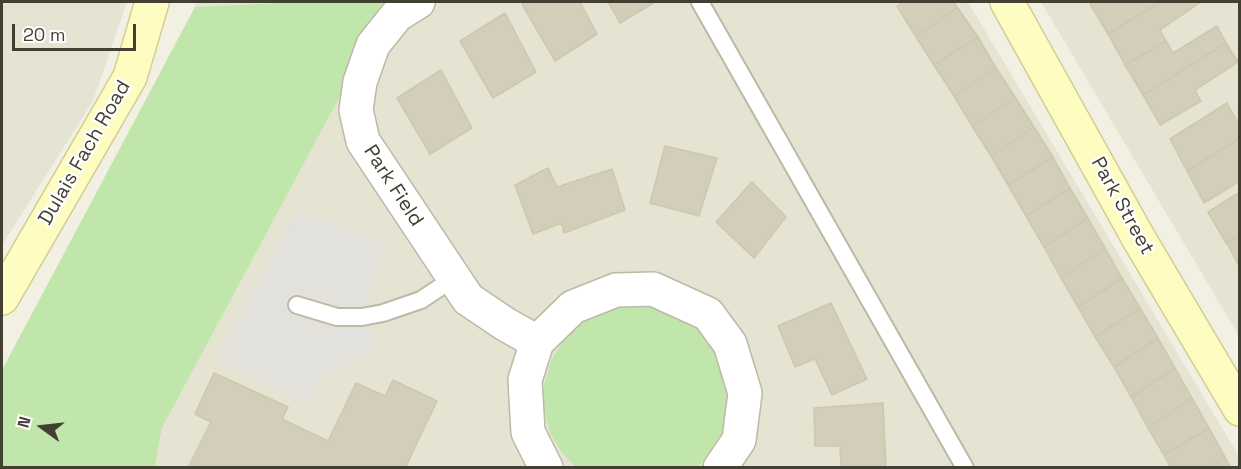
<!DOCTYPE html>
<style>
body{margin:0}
#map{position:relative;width:1241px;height:469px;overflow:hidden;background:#f2f0e3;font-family:"Space Grotesk",sans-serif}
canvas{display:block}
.frame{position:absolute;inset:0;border:3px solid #434033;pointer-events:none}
.north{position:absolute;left:12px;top:397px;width:60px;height:60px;-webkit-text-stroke:4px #fff;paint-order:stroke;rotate:285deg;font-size:16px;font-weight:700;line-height:24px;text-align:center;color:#434033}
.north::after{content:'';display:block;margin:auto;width:21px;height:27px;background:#434033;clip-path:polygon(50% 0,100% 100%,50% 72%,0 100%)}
.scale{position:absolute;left:12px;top:24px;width:124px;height:27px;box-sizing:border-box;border:3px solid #434033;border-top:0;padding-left:8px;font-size:18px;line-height:21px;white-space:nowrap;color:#434033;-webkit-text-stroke:4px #fff;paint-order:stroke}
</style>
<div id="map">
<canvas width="1241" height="469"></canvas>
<div class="frame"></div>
<div class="north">N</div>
<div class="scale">20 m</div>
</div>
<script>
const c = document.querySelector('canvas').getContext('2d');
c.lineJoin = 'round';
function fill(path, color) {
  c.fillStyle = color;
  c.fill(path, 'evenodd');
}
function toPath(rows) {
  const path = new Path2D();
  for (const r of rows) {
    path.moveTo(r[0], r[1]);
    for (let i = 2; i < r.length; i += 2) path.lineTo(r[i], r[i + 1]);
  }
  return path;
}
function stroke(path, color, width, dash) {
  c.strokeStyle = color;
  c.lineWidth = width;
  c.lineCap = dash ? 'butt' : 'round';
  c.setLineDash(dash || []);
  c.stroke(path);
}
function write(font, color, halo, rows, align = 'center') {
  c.font = font + ' "Space Grotesk",sans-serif';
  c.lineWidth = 4.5;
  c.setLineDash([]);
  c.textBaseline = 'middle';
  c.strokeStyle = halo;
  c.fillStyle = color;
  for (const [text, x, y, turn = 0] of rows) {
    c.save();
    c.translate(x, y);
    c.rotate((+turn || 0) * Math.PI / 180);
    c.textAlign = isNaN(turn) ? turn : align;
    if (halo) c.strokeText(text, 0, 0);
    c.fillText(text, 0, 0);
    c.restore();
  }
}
const residential = toPath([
 [2,2,127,2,93,101,2,245],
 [195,2,298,2,195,7],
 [382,2,968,2,1240,458,1239,468,155,468,162,428,338,100,375,23],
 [1041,2,1239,2,1239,336]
]);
const green = toPath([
 [298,2,382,2,375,23,338,100,162,428,155,467,2,468,2,370,195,7],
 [625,305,650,306,672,312,693,324,710,342,723,363,729,386,729,410,722,434,710,455,697,467,576,467,563,454,550,433,544,409,544,385,551,361,563,341,580,324,601,311]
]);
const parking = toPath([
 [297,208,388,245,368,288,373,351,322,377,309,404,217,359]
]);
const building = toPath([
 [526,2,580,2,597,34,555,61,522,4,526,2],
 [608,2,655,2,620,23,608,2],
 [903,2,954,2,957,7,916,37,897,6,903,2],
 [1094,2,1160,2,1108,34,1090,4,1094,2],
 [1160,2,1201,2,1160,30,1166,41,1125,65,1108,34,1160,2],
 [957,7,978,37,934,65,916,37,957,7],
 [505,13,536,72,493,98,460,41,505,13],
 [1217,26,1226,43,1143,95,1125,65,1166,41,1173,53,1217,26],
 [978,37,996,68,954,96,934,65,978,37],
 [1226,43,1238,62,1195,90,1201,101,1160,125,1143,95,1226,43],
 [996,68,1015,97,972,126,954,96,996,68],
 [441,70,472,128,430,154,397,98,441,70],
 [1015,97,1034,127,991,156,972,126,1015,97],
 [1227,103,1240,126,1240,138,1187,171,1170,139,1227,103],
 [1034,127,1053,157,1008,185,991,156,1034,127],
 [1240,138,1240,181,1204,203,1187,171,1240,138],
 [665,146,717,158,699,216,650,203,665,146],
 [1053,157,1070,188,1026,216,1008,185,1053,157],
 [548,168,557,187,612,169,625,210,564,233,562,223,533,234,515,185,548,168],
 [752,182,786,217,754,258,716,222,752,182],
 [1070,188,1088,218,1044,247,1026,216,1070,188],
 [1240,192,1240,235,1226,243,1208,212,1240,192],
 [1088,218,1105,248,1061,278,1044,247,1088,218],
 [1240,235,1240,268,1227,243,1240,235],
 [1105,248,1122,278,1078,307,1061,278,1105,248],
 [1122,278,1140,308,1095,337,1078,307,1122,278],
 [831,303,867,379,832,395,815,359,795,367,778,326,831,303],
 [1140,308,1158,338,1114,367,1095,337,1140,308],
 [1158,338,1175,368,1131,397,1114,367,1158,338],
 [1175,368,1192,398,1148,428,1131,397,1175,368],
 [214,373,288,407,282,419,328,441,356,383,385,396,393,380,437,401,405,468,188,468,211,422,195,414,214,373],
 [1192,398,1209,428,1164,455,1148,428,1192,398],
 [883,403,886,468,841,468,840,446,815,446,814,408,883,403],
 [1209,428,1225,457,1210,468,1171,468,1164,455,1209,428],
 [1225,457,1231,468,1210,468,1225,457]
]);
const lane = toPath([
 [700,2,965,468],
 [297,305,337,317,362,317,383,313,421,300,454,278]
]);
const street = toPath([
 [418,2,397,15,373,45,360,82,356,110,363,141,468,299,505,324,537,342],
 [546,468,528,432,525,380,537,342,573,307,616,290,653,289,708,314,730,344,745,393,739,440,720,468]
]);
const secondary = toPath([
 [1007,2,1139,239,1240,409],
 [2,298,130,77,152,2]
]);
const streetNames = [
 ["Dulais Fach Road",85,153,-60],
 ["Park Field",393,186,57],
 ["Park Street",1122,206,61]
];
fill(residential, '#e5e3d1');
fill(green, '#c0e6ac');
fill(parking, '#e2e1dc');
fill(building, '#d3ceb9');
stroke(building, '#cec7ac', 1.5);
stroke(lane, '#bdb9a6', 20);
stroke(street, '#bdb9a6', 36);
stroke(secondary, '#d2ce93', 36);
stroke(lane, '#fff', 16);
stroke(street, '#fff', 33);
stroke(secondary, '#fefcc1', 33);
write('20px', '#434033', '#fff', streetNames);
</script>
